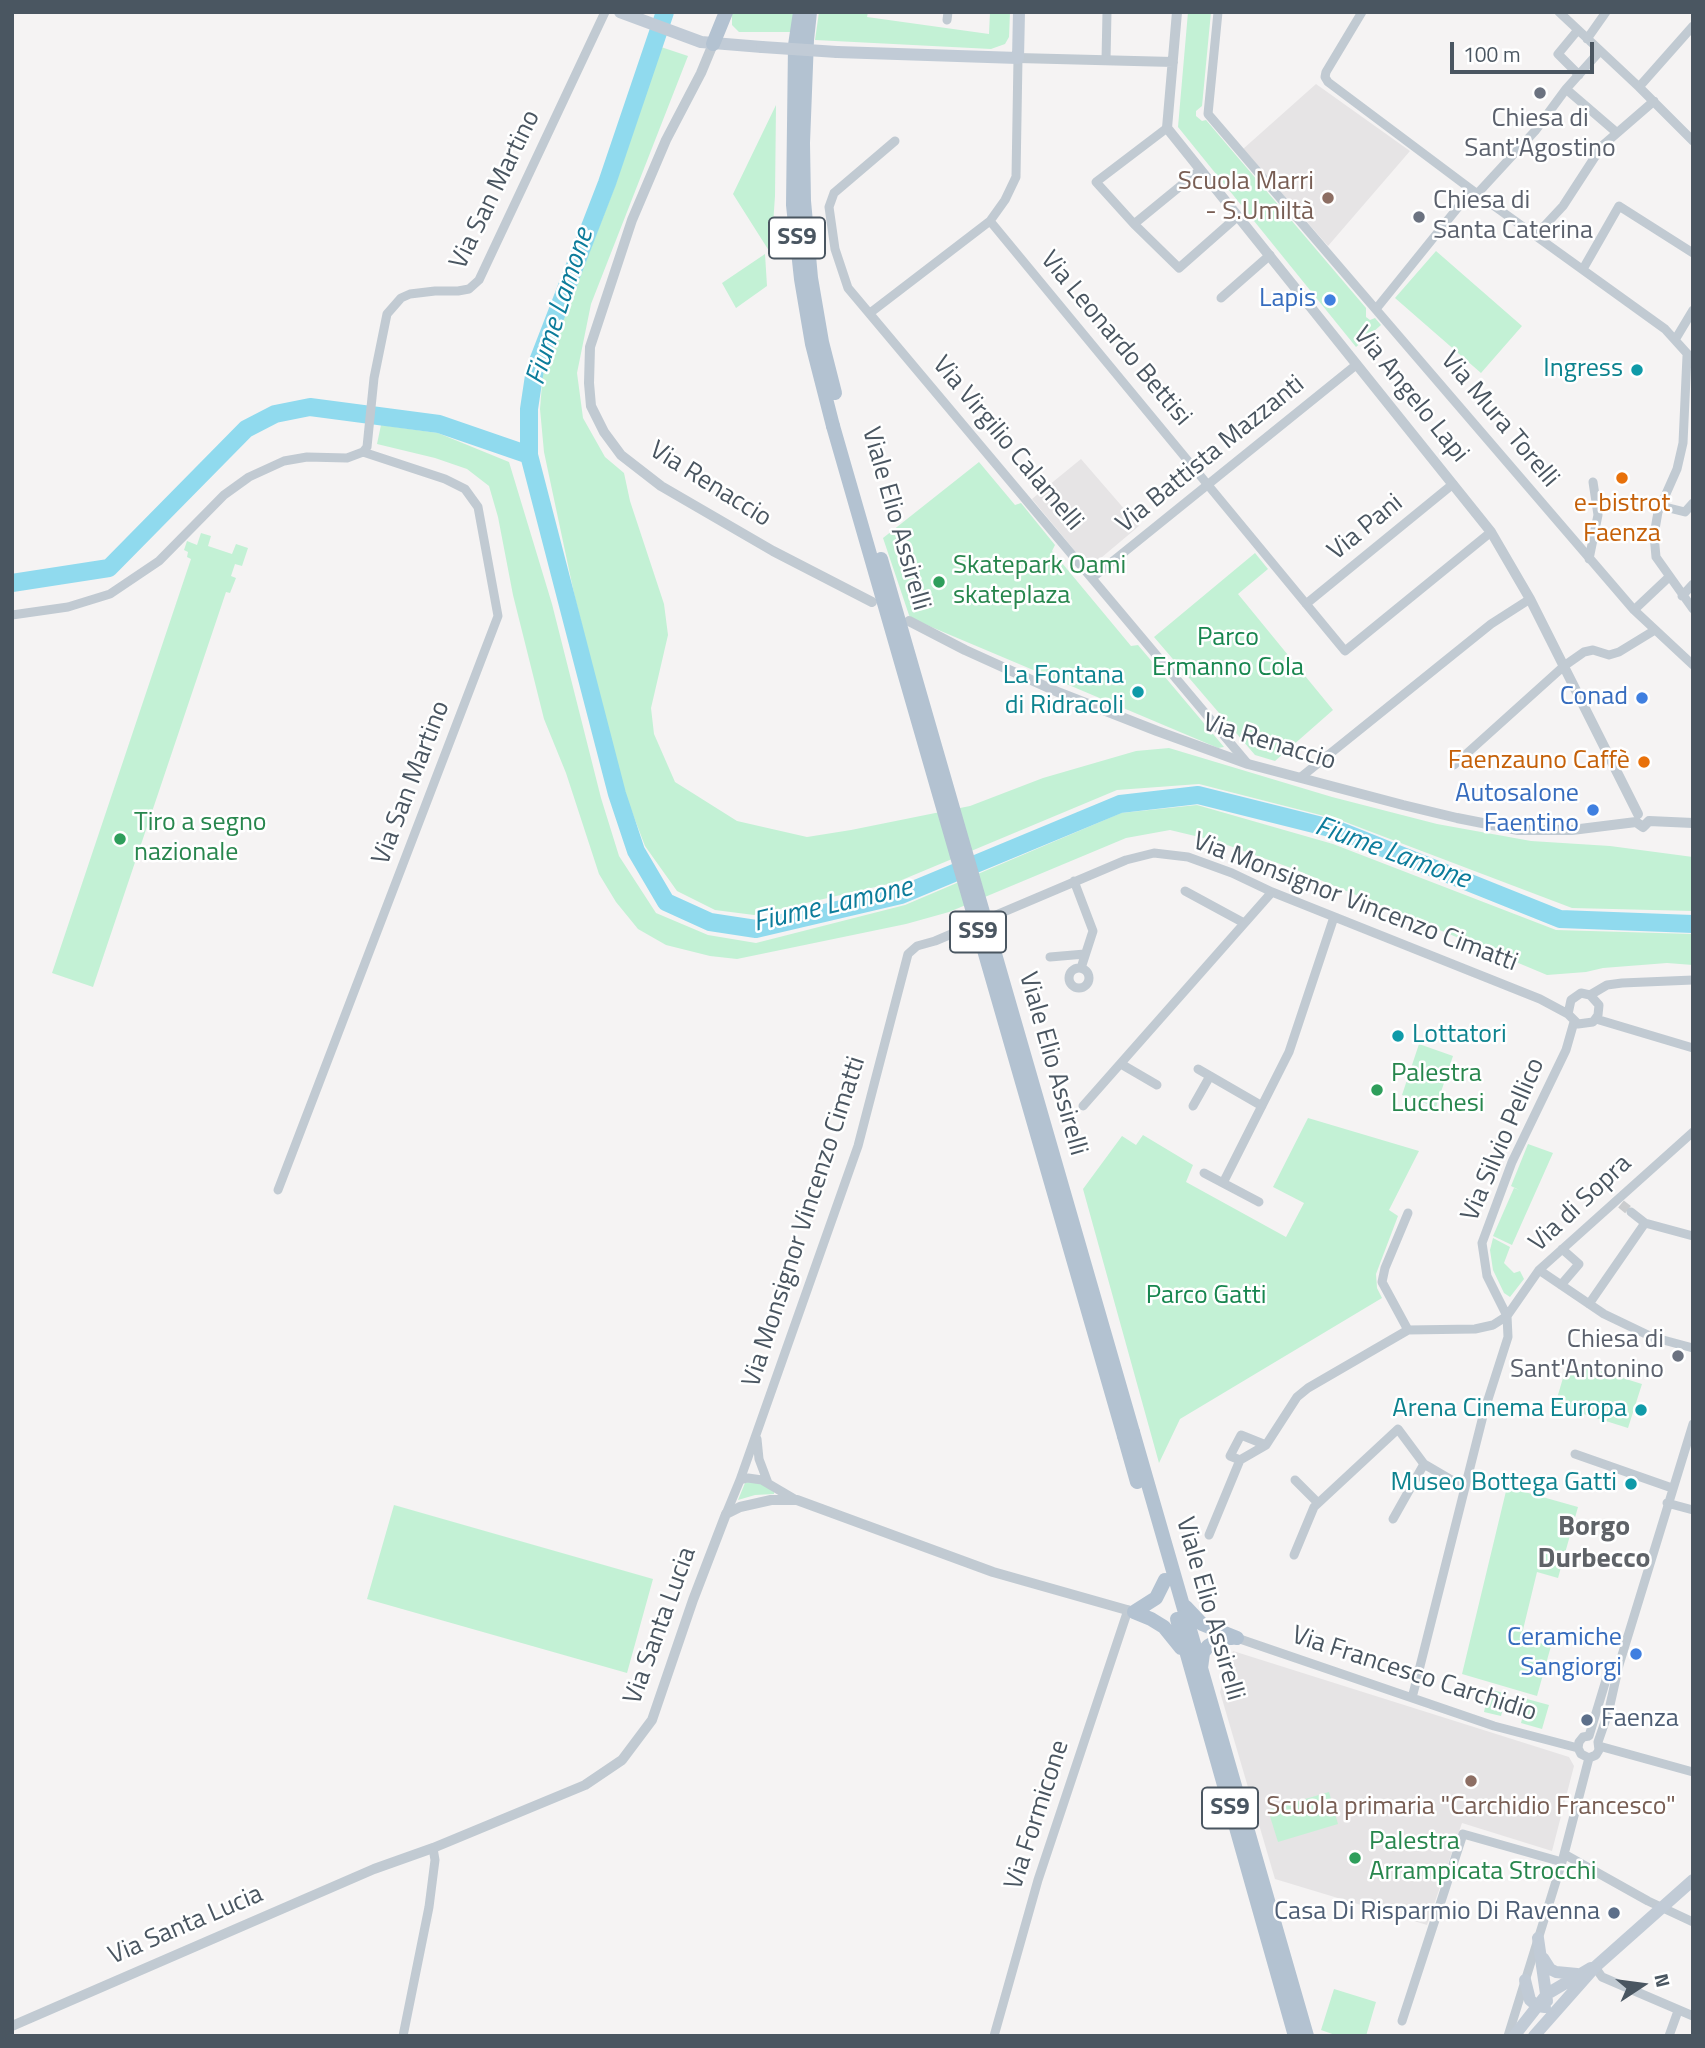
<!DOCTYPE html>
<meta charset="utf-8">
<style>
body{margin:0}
#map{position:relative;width:1705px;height:2048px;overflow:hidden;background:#f5f3f3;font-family:"Titillium Web",sans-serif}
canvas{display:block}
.frame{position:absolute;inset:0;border:14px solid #4a5661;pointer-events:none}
.north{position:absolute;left:1607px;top:1950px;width:70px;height:70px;-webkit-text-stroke:5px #fff;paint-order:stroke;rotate:77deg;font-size:19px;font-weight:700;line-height:28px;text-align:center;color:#4a5661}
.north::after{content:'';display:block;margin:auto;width:24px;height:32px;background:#4a5661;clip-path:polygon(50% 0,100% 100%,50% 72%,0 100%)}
.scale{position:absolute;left:1450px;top:42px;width:144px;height:32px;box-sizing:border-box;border:4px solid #4a5661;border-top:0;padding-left:9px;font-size:21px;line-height:24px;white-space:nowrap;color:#4a5661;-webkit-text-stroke:5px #fff;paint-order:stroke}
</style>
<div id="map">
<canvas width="1705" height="2048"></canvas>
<div class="frame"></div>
<div class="north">N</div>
<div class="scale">100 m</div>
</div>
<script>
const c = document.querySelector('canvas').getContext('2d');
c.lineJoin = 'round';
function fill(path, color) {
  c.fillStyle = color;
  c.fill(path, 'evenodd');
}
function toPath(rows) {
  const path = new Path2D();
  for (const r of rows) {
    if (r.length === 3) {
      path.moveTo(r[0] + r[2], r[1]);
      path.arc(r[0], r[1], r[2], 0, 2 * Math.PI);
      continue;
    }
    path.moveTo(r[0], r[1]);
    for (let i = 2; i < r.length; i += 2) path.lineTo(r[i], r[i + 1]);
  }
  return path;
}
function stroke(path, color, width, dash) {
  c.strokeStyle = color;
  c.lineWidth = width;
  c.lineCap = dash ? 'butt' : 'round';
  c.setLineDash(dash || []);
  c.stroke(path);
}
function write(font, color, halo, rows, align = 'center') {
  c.font = font + ' "Titillium Web",sans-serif';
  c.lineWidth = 5;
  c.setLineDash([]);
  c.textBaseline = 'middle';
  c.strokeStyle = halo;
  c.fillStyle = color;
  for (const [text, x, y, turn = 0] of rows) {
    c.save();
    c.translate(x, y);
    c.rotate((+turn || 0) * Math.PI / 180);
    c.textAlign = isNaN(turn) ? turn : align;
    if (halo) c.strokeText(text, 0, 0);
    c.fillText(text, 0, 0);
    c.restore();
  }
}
const education = toPath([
 [1316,84,1410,151,1328,246,1243,149],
 [1081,459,1139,526,1089,568,1032,499],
 [1233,1651,1569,1757,1574,1766,1552,1851,1462,1823,1427,1925,1275,1879,1220,1692]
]);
const green = toPath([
 [732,12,794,12,791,32,739,32,732,25],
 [819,12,868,12,867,17,989,34,990,12,1010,12,1009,37,1005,44,991,49,815,40],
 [1188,12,1211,12,1202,106,1196,111,1196,116,1202,121,1206,120,1366,308,1366,317,1370,320,1375,318,1381,325,1356,347,1178,127],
 [661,47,688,56,591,304,577,373,583,418,605,457,624,473,630,501,664,604,668,635,651,708,654,734,675,782,737,821,807,837,851,830,970,806,1043,778,1136,751,1169,748,1332,797,1437,824,1531,841,1610,846,1693,857,1693,911,1572,908,1340,820,1199,784,1117,790,897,882,754,915,715,910,677,891,645,846,624,791,575,598,544,452,540,409,543,372,615,186],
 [776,105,775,196,771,254,733,194],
 [1436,251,1522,326,1481,373,1395,298],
 [765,254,767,286,736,308,722,283],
 [381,425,438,433,509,462,552,604,601,798,619,856,656,913,708,935,756,943,905,905,1121,813,1197,805,1333,844,1556,930,1693,934,1693,965,1667,963,1603,968,1586,972,1547,975,1294,869,1216,841,1170,830,1126,838,949,912,906,924,737,959,710,956,666,945,638,929,616,902,599,874,566,773,544,719,513,595,498,517,489,486,467,469,435,458,377,444],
 [979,462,1015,505,1021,503,1055,545,1052,551,1131,646,1138,645,1224,747,1218,748,910,618,883,538],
 [201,533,211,536,208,546,232,554,236,544,248,548,242,566,235,564,231,576,236,578,230,593,226,592,93,987,52,973,191,559,187,557,188,552,184,550,187,541,197,545],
 [1255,553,1268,569,1238,594,1333,710,1275,761,1255,755,1154,637],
 [1419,1044,1453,1056,1436,1107,1402,1095],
 [1308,1118,1419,1151,1389,1210,1398,1216,1376,1274,1377,1288,1382,1298,1180,1419,1159,1463,1083,1189,1122,1136,1136,1145,1143,1135,1193,1165,1186,1182,1286,1237,1304,1203,1273,1187],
 [1528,1144,1553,1153,1512,1245,1493,1236,1514,1188,1519,1190,1511,1186],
 [1493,1238,1510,1247,1504,1263,1514,1273,1520,1271,1524,1279,1510,1297,1504,1293,1493,1270,1490,1250],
 [1568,1361,1642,1384,1628,1428,1555,1405],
 [753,1481,763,1484,774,1491,774,1494,755,1495,738,1500,745,1483],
 [1507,1487,1578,1507,1558,1578,1537,1572,1521,1638,1551,1646,1537,1696,1462,1674],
 [394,1505,653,1579,627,1673,367,1599],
 [1489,1689,1507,1694,1501,1716,1484,1712],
 [1527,1699,1549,1705,1542,1729,1521,1723],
 [1329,1792,1338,1824,1278,1842,1268,1810],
 [1334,1989,1376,2002,1366,2036,1338,2036,1321,2030]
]);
const river = toPath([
 [665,12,607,183,535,369,529,409,529,455,617,794,636,851,666,902,710,922,756,929,901,895,1120,804,1198,795,1338,830,1560,919,1693,924],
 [12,583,109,568,246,429,275,414,310,407,439,424,529,455]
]);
const minorTunnel = toPath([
 [1621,1204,1631,1212]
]);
const minor = toPath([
 [1218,12,1208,114,1634,610,1693,665],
 [1362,12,1326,72,1325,77,1328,82,1472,190,1665,329,1693,360],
 [1559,12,1639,87,1693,141],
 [947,20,948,12],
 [1577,31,1558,54,1579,75],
 [1587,39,1606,12],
 [1106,60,1107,12],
 [1639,87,1693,26],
 [1566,89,1616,132],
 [895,141,834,193,829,207,835,249,848,288,1247,763],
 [1200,170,1134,224,1179,268,1238,216],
 [1477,194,1535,131,1566,89,1600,51],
 [990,221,1345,651,1491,532],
 [1134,224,1096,182,1167,128],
 [1536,235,1563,206,1602,146,1654,101],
 [1583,269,1619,206,1693,253],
 [1221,298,1270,255],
 [1376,309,1472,190],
 [870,313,990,221,1005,200,1016,177,1018,58],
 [1675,340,1693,310],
 [1687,356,1683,443,1677,469,1658,512,1654,535,1656,557,1693,609],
 [1661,506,1685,512,1693,503],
 [1589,559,1598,515,1593,482],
 [1092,578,1356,365],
 [1682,596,1693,584],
 [1306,604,1453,484],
 [1634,610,1669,577],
 [12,615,68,607,110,594,159,561,224,495,249,477,284,461,307,457,347,458,363,452,367,447,374,378,387,314,401,298,410,294,435,291,458,291,469,289,479,280,605,12],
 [1454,765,1564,666,1584,652,1593,650,1609,655,1619,652,1655,630],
 [1301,777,1491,624,1530,599],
 [1074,881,1093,931,1081,968],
 [1185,891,1244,923],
 [1050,957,1085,954],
 [1079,978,10],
 [1590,995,1607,985,1622,983,1693,980],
 [1596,1019,1693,1048],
 [1121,1064,1157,1085],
 [1198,1069,1262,1106],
 [1083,1106,1272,892],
 [1193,1106,1210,1076],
 [1204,1173,1259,1202],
 [1223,1183,1289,1052,1334,917],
 [278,1190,498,616,478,507,465,489,445,479,363,452],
 [1631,1212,1645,1223,1693,1236],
 [1539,1270,1604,1314,1652,1337,1693,1348],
 [1561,1285,1579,1264,1562,1249],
 [1589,1304,1645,1223],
 [1408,1330,1382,1282,1385,1268,1408,1213],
 [757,1439,759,1459,768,1483],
 [1266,1445,1241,1435,1230,1456,1240,1460,1266,1445,1297,1397,1308,1388,1408,1330,1475,1329,1493,1325,1507,1316,1539,1270,1693,1132],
 [1575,1454,1672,1488],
 [740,1480,748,1478,762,1480,796,1500],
 [1295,1480,1318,1503],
 [1667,1503,1693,1510],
 [726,1514,740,1480,858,1146,908,954,917,946,935,941,1126,860,1154,853,1188,857,1232,873,1272,892,1540,999,1568,1014,1578,1024,1593,1022,1598,1015,1599,1005,1590,995,1581,993,1571,1000,1568,1014],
 [1393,1519,1424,1464],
 [1209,1535,1240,1460],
 [1294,1555,1314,1507,1398,1429,1424,1464,1465,1488],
 [1237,1638,1494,1726,1578,1748],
 [1412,1698,1484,1412,1508,1337,1507,1316,1487,1276,1482,1243,1512,1162,1566,1050,1574,1022],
 [1610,1705,1619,1665,1693,1424],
 [1599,1746,1693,1772],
 [1589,1758,1581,1754,1578,1748,1579,1742,1583,1737,1589,1736,1606,1680,1618,1666],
 [1564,1854,1648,1901,1693,1922],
 [1595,1967,1602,1977,1693,2016],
 [1402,2021,1463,1834,1562,1862],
 [403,2036,429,1907,435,1860,433,1848],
 [994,2036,1038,1880,1128,1610],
 [1508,2036,1562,1862,1589,1758,1596,1755,1599,1750,1598,1742,1607,1716],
 [1669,2036,1678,2011]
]);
const tertiary = toPath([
 [1177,12,1167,128,1491,532,1530,599,1638,814],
 [713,44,701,73,666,140,632,220,590,347,589,383,591,406,604,432,621,455,661,486,773,551,872,602],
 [1018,58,1173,62],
 [909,621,965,650,1060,693,1157,731,1248,764,1403,805,1457,818,1518,830,1572,830,1636,822,1643,827,1649,821,1693,823],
 [12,2026,374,1869,433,1848,585,1785,622,1760,652,1720,693,1600,726,1514,740,1507,771,1500,797,1500,993,1572,1134,1612]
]);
const secondary = toPath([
 [620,12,701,42,762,47],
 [837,52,1018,58,1019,12],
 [1538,1938,1547,2001],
 [1543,1958,1550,1969,1556,1972,1577,1974],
 [1525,1980,1530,2000,1537,2006,1545,2007],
 [1514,2036,1547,1994,1591,1968],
 [1534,2036,1595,1967,1693,1880]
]);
const primary = toPath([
 [800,12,795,45,793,205,801,279,812,344,833,426],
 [810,12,807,40,803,143,804,201,811,278,822,342,835,393],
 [713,44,726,12],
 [1133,1432,1307,2036],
 [1124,1436,1137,1482],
 [1186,1607,1202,1624,1237,1638],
 [1134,1612,1151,1619,1164,1627,1181,1648],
 [1134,1612,1156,1598,1165,1580],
 [1177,1619,1295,2036],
 [1201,1668,1203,1653,1208,1646,1222,1638,1232,1638]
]);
const secondaryBridge = toPath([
 [762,47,837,52]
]);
const primaryBridge = toPath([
 [833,426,1124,1436],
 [881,559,1133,1432]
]);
const markers = [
 [1540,93,7,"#6b7280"],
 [1328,198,7,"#8d6e63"],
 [1419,217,7,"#6b7280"],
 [1330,300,7,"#3f7fe0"],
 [1637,370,7,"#0f9aa8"],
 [1622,478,7,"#e8710a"],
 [939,582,7,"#2e9e5b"],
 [1138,692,7,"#0f9aa8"],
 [1642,698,7,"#3f7fe0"],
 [1644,762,7,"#e8710a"],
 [1593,810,7,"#3f7fe0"],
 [120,839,7,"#2e9e5b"],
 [1398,1036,7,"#0f9aa8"],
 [1377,1090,7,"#2e9e5b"],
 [1678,1356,7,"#6b7280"],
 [1641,1410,7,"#0f9aa8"],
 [1631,1484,7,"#0f9aa8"],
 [1636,1654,7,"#3f7fe0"],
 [1587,1720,7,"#5c6f8a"],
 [1471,1781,7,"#8d6e63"],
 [1355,1858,7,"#2e9e5b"],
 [1614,1913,7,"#5c6f8a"]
];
const shields = [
 [797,238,56],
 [978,932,56],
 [1230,1808,56]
];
const shieldNames = [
 ["SS9",797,238],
 ["SS9",978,932],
 ["SS9",1230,1808]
];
const worshipNames = [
 ["Chiesa di",1540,120],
 ["Sant'Agostino",1540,150],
 ["Chiesa di",1433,202,"left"],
 ["Santa Caterina",1433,232,"left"],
 ["Chiesa di",1664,1341,"right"],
 ["Sant'Antonino",1664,1371,"right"]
];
const educationNames = [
 ["Scuola Marri",1314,183],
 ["- S.Umiltà",1314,213],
 ["Scuola primaria \"Carchidio Francesco\"",1471,1808,"center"]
];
const streetNames = [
 ["Via San Martino",496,190,-64],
 ["Via Leonardo Bettisi",1115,339,50],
 ["Via Angelo Lapi",1410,395,51],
 ["Via Mura Torelli",1499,420,50],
 ["Via Virgilio Calamelli",1007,444,50],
 ["Via Battista Mazzanti",1211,455,-39],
 ["Via Renaccio",710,485,32],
 ["Viale Elio Assirelli",895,519,74],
 ["Via Pani",1366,528,-39],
 ["Via Renaccio",1269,743,17],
 ["Via San Martino",412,783,-69],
 ["Via Monsignor Vincenzo Cimatti",1355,903,21],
 ["Viale Elio Assirelli",1052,1064,74],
 ["Via Silvio Pellico",1504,1140,-67],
 ["Via di Sopra",1581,1204,-43],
 ["Via Monsignor Vincenzo Cimatti",805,1222,-72],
 ["Viale Elio Assirelli",1209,1609,74],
 ["Via Santa Lucia",661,1626,-70],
 ["Via Francesco Carchidio",1414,1675,18],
 ["Via Formicone",1038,1815,-72],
 ["Via Santa Lucia",186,1926,-23]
];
const shopNames = [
 ["Lapis",1316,300],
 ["Conad",1628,698],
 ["Autosalone",1579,795],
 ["Faentino",1579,825],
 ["Ceramiche",1622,1639],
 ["Sangiorgi",1622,1669]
];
const cultureNames = [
 ["Ingress",1623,370],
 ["La Fontana",1124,677],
 ["di Ridracoli",1124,707],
 ["Lottatori",1412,1036,"left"],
 ["Arena Cinema Europa",1627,1410],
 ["Museo Bottega Gatti",1617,1484]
];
const foodNames = [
 ["e-bistrot",1622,505],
 ["Faenza",1622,535],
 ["Faenzauno Caffè",1630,762,"right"]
];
const leisureNames = [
 ["Skatepark Oami",953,567],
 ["skateplaza",953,597],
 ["Tiro a segno",134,824],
 ["nazionale",134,854],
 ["Palestra",1391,1075],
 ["Lucchesi",1391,1105],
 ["Palestra",1369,1843],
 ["Arrampicata Strocchi",1369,1873]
];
const parkNames = [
 ["Parco",1228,639],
 ["Ermanno Cola",1228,669],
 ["Parco Gatti",1206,1297]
];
const serviceNames = [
 ["Faenza",1601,1720],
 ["Casa Di Risparmio Di Ravenna",1600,1913,"right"]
];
const waterNames = [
 ["Fiume Lamone",561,307,-72],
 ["Fiume Lamone",1392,854,20],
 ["Fiume Lamone",833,906,-13]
];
const neighbourhoodNames = [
 ["Borgo",1594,1528],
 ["Durbecco",1594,1560]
];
fill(education, '#e6e4e5');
fill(green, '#c3f1d5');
stroke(river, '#90daee', 18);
stroke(minorTunnel, '#caccce', 9, [9, 4.5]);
stroke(minor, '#c1cad2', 9);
stroke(tertiary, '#c1cad2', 10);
stroke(secondary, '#c1cbd6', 12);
stroke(primary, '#b3c2d1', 14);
stroke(secondaryBridge, '#c1cbd6', 12);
stroke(primaryBridge, '#b3c2d1', 14);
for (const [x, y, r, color] of markers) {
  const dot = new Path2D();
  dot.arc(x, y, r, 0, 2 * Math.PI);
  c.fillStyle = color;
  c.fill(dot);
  stroke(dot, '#fff', 2.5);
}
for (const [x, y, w] of shields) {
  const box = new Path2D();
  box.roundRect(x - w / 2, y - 20.5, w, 41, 5);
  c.fillStyle = '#fff';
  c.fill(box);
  stroke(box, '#4a5661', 2);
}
write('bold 24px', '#4a5661', null, shieldNames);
write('26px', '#5b616d', '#fff', worshipNames);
write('26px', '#785e54', '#fff', educationNames, 'right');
write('26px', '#4a5661', '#fff', streetNames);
write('26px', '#366cbe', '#fff', shopNames, 'right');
write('26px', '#0d838f', '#fff', cultureNames, 'right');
write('26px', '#c56008', '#fff', foodNames);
write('26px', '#27864d', '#fff', leisureNames, 'left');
write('26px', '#17864f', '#fff', parkNames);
write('26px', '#4e5e75', '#fff', serviceNames, 'left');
write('italic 28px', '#0c7c9b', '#fff', waterNames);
write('bold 28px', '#5f6368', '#fff', neighbourhoodNames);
</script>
